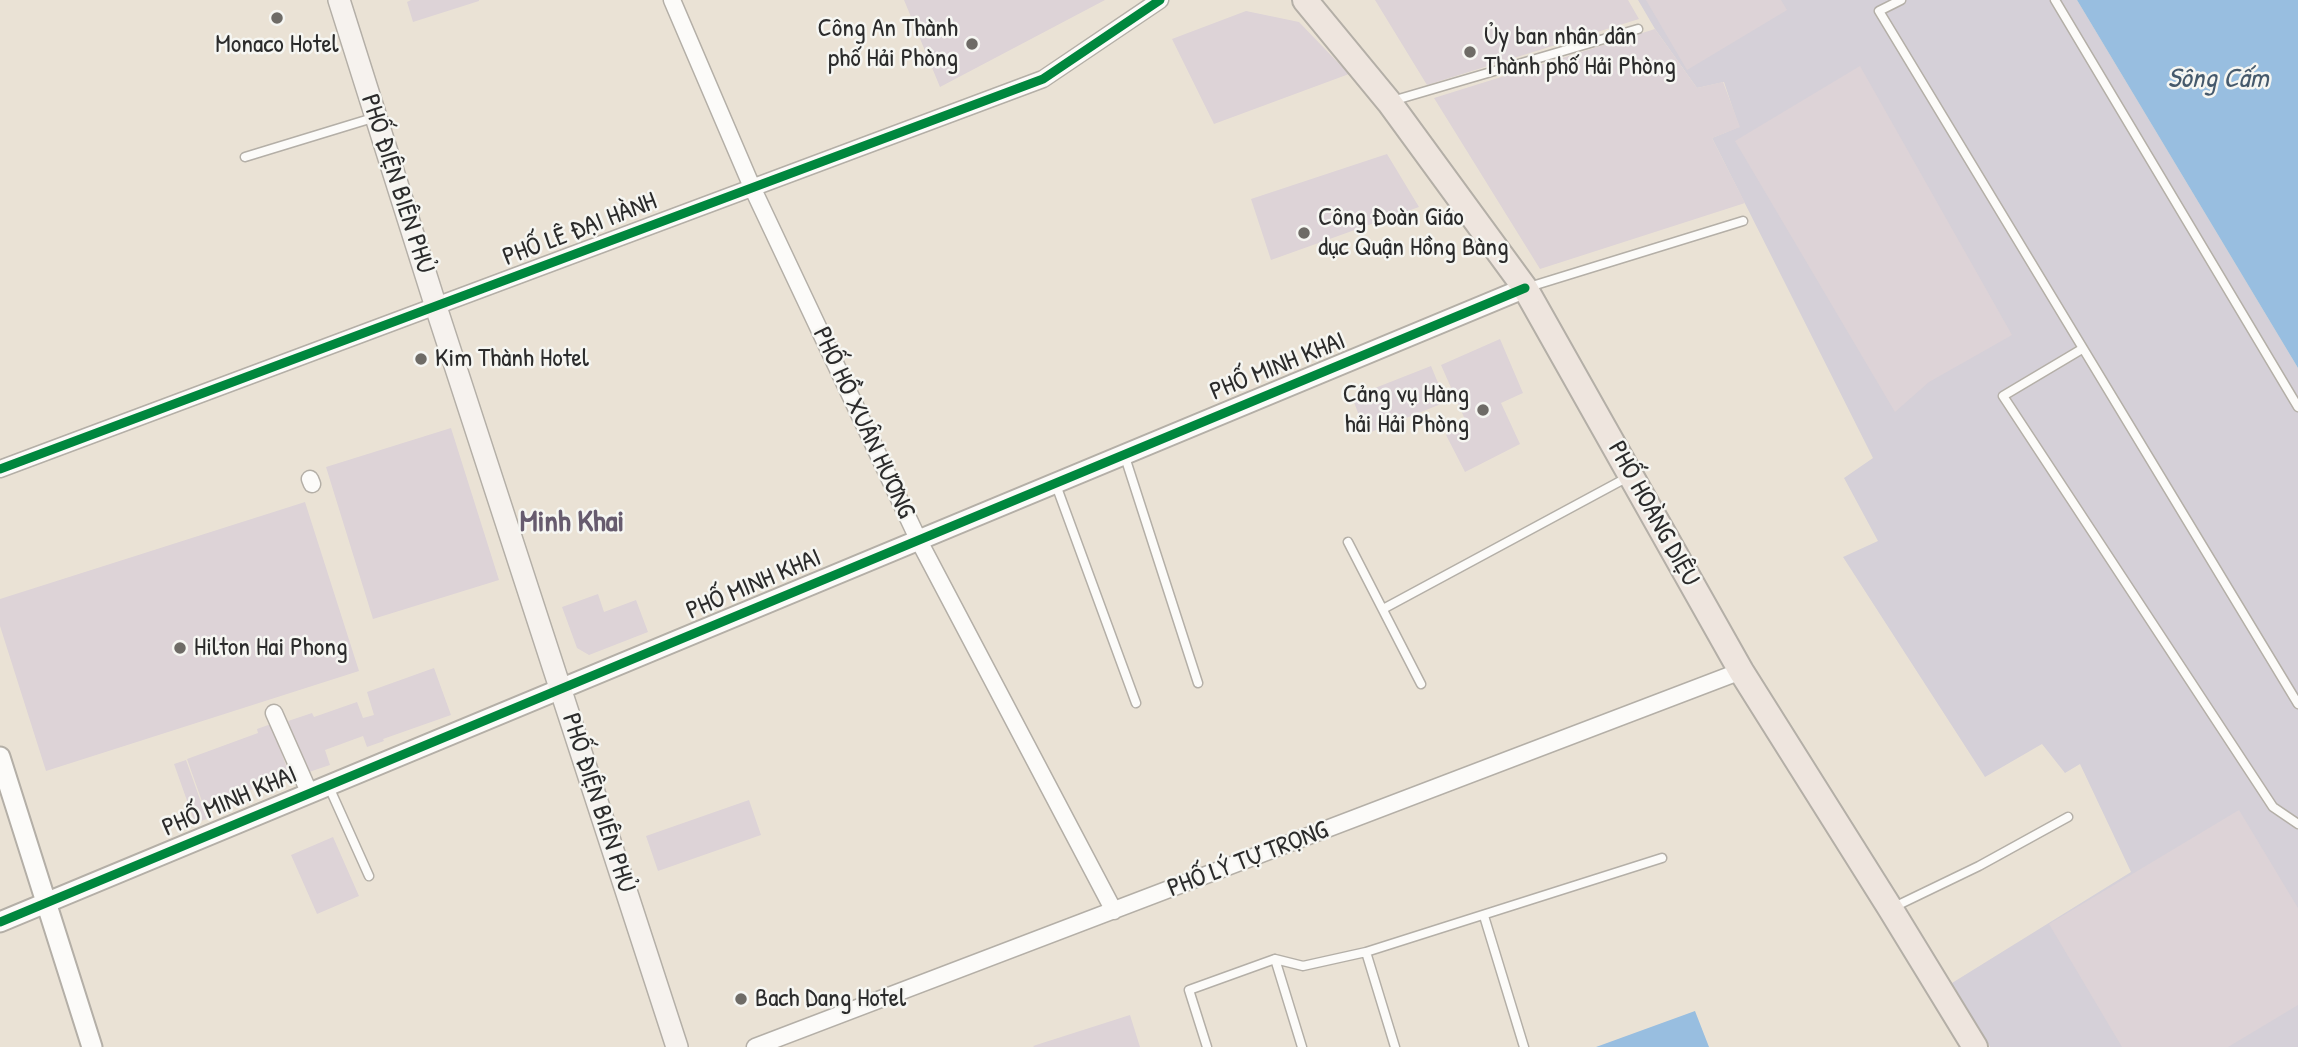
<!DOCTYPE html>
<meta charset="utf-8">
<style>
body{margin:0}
canvas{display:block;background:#eae2d5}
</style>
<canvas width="2298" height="1047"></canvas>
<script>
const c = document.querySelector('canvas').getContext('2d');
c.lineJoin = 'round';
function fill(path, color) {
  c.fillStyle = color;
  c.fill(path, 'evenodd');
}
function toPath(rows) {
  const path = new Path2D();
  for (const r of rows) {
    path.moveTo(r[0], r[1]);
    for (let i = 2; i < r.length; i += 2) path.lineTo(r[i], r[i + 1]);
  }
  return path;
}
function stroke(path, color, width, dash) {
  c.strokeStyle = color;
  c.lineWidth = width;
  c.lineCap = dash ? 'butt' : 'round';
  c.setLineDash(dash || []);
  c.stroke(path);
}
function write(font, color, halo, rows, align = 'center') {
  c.font = font + ' "Patrick Hand",sans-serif';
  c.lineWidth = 5;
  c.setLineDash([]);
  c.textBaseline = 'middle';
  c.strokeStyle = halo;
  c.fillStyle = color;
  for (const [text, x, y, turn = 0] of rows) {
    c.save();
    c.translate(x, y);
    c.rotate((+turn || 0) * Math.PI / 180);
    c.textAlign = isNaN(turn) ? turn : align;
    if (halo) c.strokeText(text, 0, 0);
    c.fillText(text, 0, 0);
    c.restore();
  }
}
const industrial = toPath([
 [1638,0,2077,0,2298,368,2298,1047,1990,1047,1952,983,2131,872,2080,764,2065,773,2042,744,1985,777,1843,557,1878,541,1844,478,1873,458,1712,138,1739,127,1724,82,1697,88,1655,29]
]);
const water = toPath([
 [2077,0,2298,0,2298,368],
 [1695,1011,1709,1047,1596,1047]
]);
const building = toPath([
 [411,0,479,0,479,1,413,22,407,2],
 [904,0,1105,0,940,87],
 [1375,0,1628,0,1639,19,1427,85],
 [1646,0,1781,0,1787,10,1687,70],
 [1246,11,1299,22,1349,74,1214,124,1172,39],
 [1655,29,1697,88,1723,82,1740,127,1712,138,1745,203,1540,269,1434,98],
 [1860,66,2012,335,1929,382,1895,412,1735,141],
 [1387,154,1419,207,1271,260,1251,199],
 [1500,339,1523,393,1501,403,1520,444,1465,472,1446,435,1467,424,1441,365],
 [1431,366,1446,402,1366,434,1352,397],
 [451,428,499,580,373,619,326,467],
 [305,502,359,671,46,771,0,626,0,599],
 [598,594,604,612,636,600,648,632,589,655,577,648,562,607],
 [434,668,451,715,383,739,384,741,367,747,363,736,325,750,330,765,306,773,288,721,312,713,314,717,357,702,363,718,374,715,367,692],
 [271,724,288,771,273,777,275,781,204,807,187,759,258,733,257,729],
 [186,760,207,819,195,823,174,764],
 [749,800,761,835,658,871,646,836],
 [2239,810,2298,908,2298,1005,2228,1047,2122,1047,2049,924],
 [333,837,359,896,317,914,291,855],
 [1130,1015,1140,1047,1034,1047,1033,1046]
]);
const service = toPath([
 [1901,0,1879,11,2298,704],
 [2055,0,2298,407],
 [1392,101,1638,29],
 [245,157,376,117],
 [1529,287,1743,221],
 [2082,349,2003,396,2273,807,2298,824],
 [1125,457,1198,683],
 [1056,485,1136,703],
 [1348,542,1421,684],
 [1383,609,1628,477],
 [329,787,369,876],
 [1894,907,1979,866,2068,817],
 [1484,916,1524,1047],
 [1366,952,1662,858],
 [1275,959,1303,966,1366,952,1395,1047],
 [1207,1047,1189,990,1275,959,1302,1047]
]);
const minor = toPath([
 [672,0,752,187,918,539,1114,911],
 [0,469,1043,79,1160,0],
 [310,479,312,484],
 [274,713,309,792],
 [755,1047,1741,671]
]);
const tertiary = toPath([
 [0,757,92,1047],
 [0,922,1525,288]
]);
const secondary = toPath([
 [339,0,436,307,677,1047]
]);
const primary = toPath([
 [1305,0,1389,102,1525,288,1741,671,1890,908,1975,1047]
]);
const cycleway = toPath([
 [0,469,1043,79,1160,0],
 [0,922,1525,288]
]);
const markers = [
 [277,18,7,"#6e6b66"],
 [972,44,7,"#6e6b66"],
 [1470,52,7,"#6e6b66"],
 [1304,233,7,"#6e6b66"],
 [421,359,7,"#6e6b66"],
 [1483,410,7,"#6e6b66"],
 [180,648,7,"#6e6b66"],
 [741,999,7,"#6e6b66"]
];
const poiNames = [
 ["Công An Thành",958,29,"right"],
 ["phố Hải Phòng",958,59,"right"],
 ["Ủy ban nhân dân",1484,37],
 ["Thành phố Hải Phòng",1484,67],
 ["Monaco Hotel",277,45,"center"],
 ["Công Đoàn Giáo",1318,218],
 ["dục Quận Hồng Bàng",1318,248],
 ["Kim Thành Hotel",435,359],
 ["Cảng vụ Hàng",1469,395,"right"],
 ["hải Hải Phòng",1469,425,"right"],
 ["Hilton Hai Phong",194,648],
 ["Bach Dang Hotel",755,999]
];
const streetNames = [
 ["PHỐ ĐIỆN BIÊN PHỦ",397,184,72],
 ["PHỐ LÊ ĐẠI HÀNH",580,230,-21],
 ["PHỐ MINH KHAI",1278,367,-22],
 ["PHỐ HỒ XUÂN HƯƠNG",863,423,65],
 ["PHỐ HOÀNG DIỆU",1653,514,61],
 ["PHỐ MINH KHAI",754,585,-23],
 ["PHỐ MINH KHAI",230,802,-23],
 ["PHỐ ĐIỆN BIÊN PHỦ",598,803,72],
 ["PHỐ LÝ TỰ TRỌNG",1248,860,-21]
];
const waterNames = [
 ["Sông Cấm",2218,80]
];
const quarterNames = [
 ["Minh Khai",572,523]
];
fill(industrial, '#d5d0d8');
fill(water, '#98bee0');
fill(building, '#ddd3d7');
stroke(service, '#b4afa7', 11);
stroke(minor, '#b4afa7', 19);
stroke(tertiary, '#b4afa7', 23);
stroke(secondary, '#b4afa7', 24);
stroke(primary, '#b4afa7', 28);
stroke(service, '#fcfbf9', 8);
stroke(minor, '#fcfbf9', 16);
stroke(tertiary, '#fcfbf9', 19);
stroke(secondary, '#f6f2ee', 21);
stroke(primary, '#eee5de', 24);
stroke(cycleway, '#00873e', 9);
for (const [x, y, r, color] of markers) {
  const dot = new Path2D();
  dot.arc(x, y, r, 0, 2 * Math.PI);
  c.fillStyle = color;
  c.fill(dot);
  stroke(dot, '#f6f6f2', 2.5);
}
write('26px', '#2b2b2b', '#f6f6f2', poiNames, 'left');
write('26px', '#2b2b2b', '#f6f6f2', streetNames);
write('italic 28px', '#45596c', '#f6f6f2', waterNames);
write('bold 30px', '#675b6e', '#f6f6f2', quarterNames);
</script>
